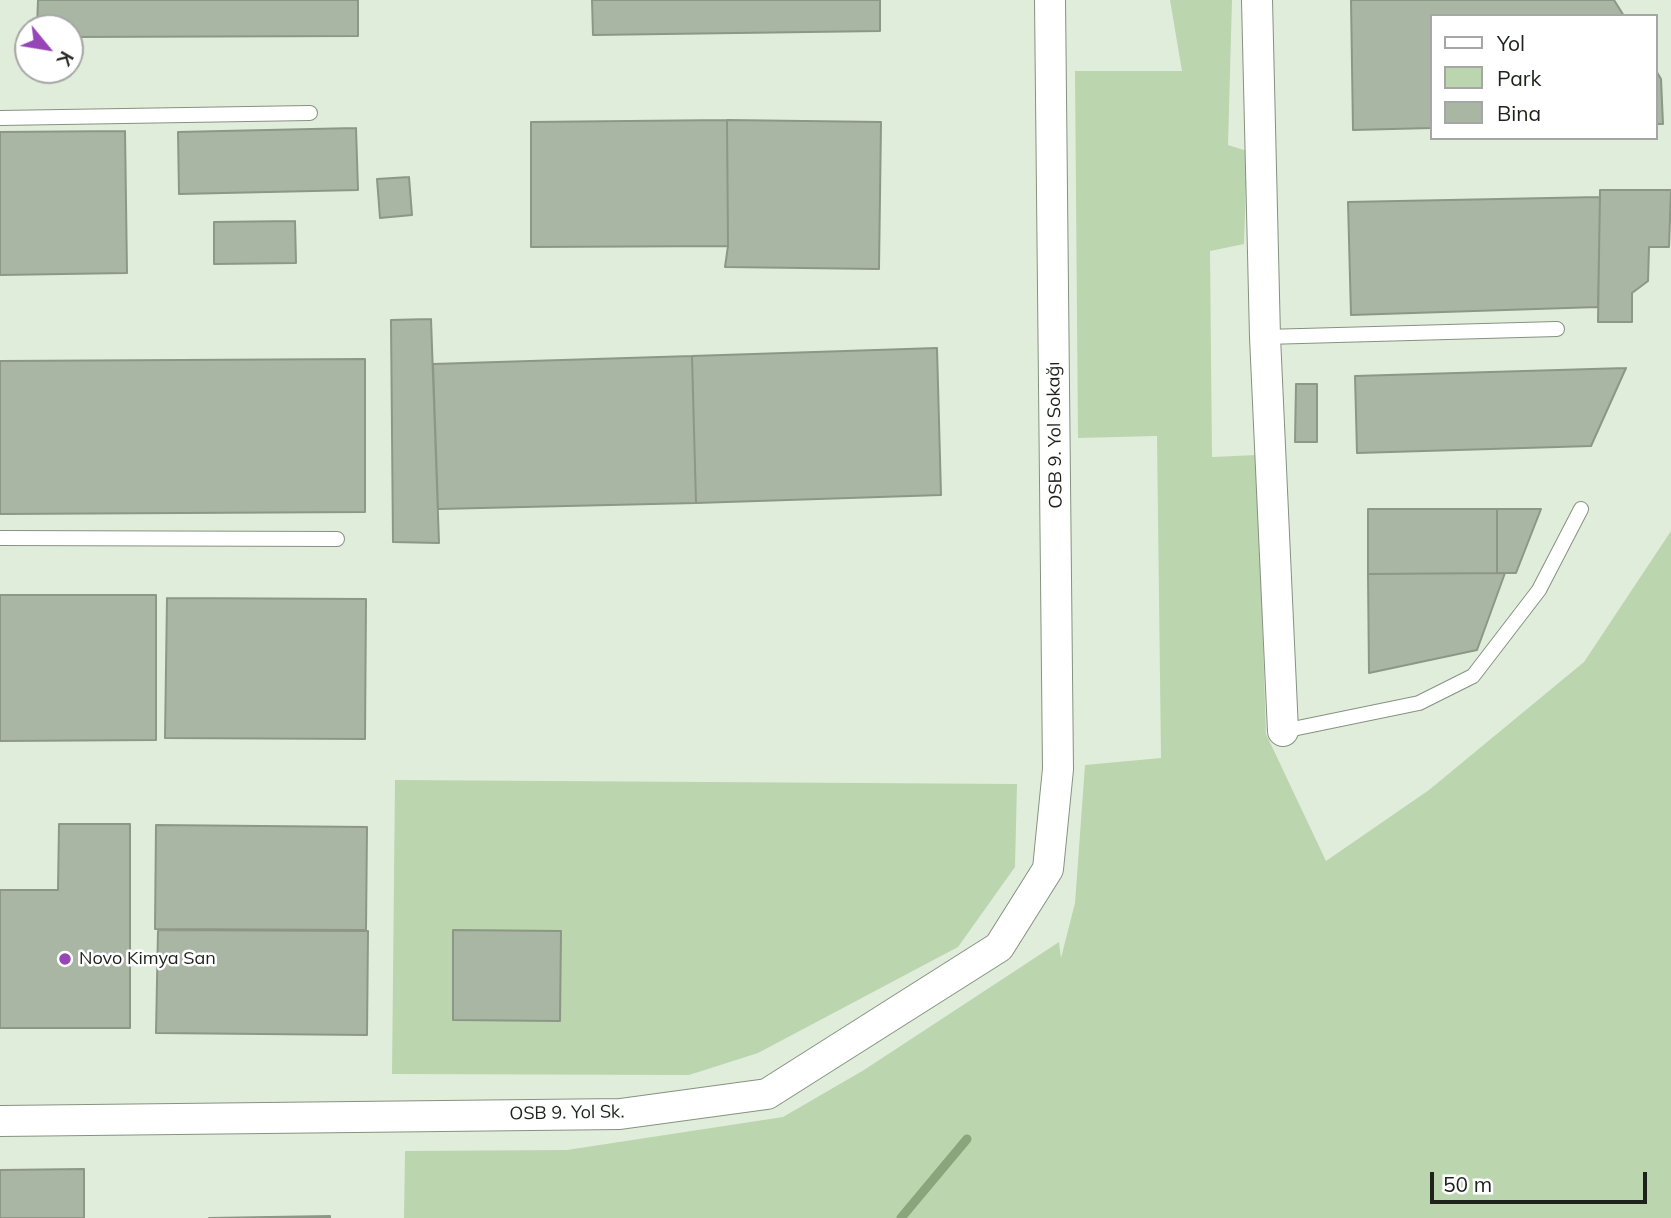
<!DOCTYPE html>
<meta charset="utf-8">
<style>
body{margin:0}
#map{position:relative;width:1671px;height:1218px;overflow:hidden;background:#e1eddb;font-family:Mulish,sans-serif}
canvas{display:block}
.legend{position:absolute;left:1430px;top:14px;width:228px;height:126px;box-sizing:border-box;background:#fff;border:2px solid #a5a7a4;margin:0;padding:9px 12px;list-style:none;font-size:21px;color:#1d221b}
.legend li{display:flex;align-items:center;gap:14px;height:35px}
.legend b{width:35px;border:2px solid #a5a7a4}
.north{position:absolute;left:14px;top:14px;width:70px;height:70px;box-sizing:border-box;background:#fff;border:2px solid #a5a7a4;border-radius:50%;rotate:120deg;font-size:19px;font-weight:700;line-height:28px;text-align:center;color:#1d221b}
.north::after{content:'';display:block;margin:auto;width:24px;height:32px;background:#9646b6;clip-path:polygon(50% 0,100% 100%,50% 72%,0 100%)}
.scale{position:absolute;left:1430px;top:1172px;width:217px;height:32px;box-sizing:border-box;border:4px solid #1d221b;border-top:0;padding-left:9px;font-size:21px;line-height:24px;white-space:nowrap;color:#1d221b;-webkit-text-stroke:5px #fff;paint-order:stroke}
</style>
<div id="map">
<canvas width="1671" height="1218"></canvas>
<ul class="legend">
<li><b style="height:9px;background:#fff"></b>Yol</li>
<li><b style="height:19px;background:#bbd5ae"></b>Park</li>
<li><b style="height:19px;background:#aab6a4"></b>Bina</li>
</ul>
<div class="north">K</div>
<div class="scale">50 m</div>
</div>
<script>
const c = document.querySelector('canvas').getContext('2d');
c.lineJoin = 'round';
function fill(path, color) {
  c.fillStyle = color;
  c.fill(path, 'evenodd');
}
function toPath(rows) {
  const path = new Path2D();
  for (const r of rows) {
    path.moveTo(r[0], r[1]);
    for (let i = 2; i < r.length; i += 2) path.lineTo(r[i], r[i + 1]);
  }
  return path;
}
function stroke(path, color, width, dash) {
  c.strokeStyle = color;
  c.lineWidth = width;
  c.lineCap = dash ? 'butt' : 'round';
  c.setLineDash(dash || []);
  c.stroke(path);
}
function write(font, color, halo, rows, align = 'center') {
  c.font = font + ' Mulish,sans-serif';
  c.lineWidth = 5;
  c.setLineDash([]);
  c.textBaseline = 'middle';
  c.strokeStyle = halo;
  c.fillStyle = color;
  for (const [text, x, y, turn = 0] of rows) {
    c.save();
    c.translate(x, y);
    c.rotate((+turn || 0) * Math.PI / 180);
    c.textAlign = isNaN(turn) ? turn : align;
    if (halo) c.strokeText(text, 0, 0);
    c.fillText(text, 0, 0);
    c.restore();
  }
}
const green = toPath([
 [1170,0,1232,0,1228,145,1247,151,1244,244,1210,251,1212,457,1257,455,1266,734,1326,861,1429,790,1584,662,1671,531,1671,1218,404,1218,405,1151,567,1150,783,1117,864,1070,1059,942,1061,958,1075,903,1085,765,1161,758,1157,436,1078,438,1075,71,1182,71],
 [395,780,1017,784,1015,867,958,947,758,1053,689,1075,392,1074]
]);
const stream = toPath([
 [901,1218,967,1139]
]);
const building = toPath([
 [38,0,358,0,358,36,70,37,70,28,37,28,38,0],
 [592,0,880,0,880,31,593,35,592,0],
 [1351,0,1614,0,1624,16,1431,16,1431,128,1353,130,1351,0],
 [1655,69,1661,79,1663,124,1655,124,1655,69],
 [727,120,881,122,879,269,725,267,728,246,727,120],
 [727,120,728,246,531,247,531,122,727,120],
 [356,128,358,190,179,194,178,132,356,128],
 [125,131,127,273,0,275,0,132,125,131],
 [409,177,412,215,380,218,377,179,409,177],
 [1600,190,1671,190,1669,247,1649,247,1648,281,1632,293,1632,322,1598,322,1600,190],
 [1600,197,1598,307,1351,315,1348,202,1600,197],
 [295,221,296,263,214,264,214,222,295,221],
 [431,319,439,543,393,542,391,320,431,319],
 [937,348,941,495,696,503,692,356,937,348],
 [692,356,696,503,438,509,433,364,692,356],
 [365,359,365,512,0,514,0,361,365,359],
 [1626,368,1591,446,1357,453,1355,376,1626,368],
 [1296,384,1317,384,1317,442,1295,442,1296,384],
 [1368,509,1497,509,1497,573,1368,574,1368,509],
 [1497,509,1541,509,1516,573,1497,573,1497,509],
 [1505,573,1477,650,1369,673,1368,574,1505,573],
 [0,595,156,595,156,740,0,741,0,595],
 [167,598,366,599,365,739,165,738,167,598],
 [59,824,130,824,130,1028,0,1028,0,890,58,890,59,824],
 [156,825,367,827,366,930,155,929,156,825],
 [158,930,368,931,367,1035,156,1033,158,930],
 [453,930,561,931,560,1021,453,1020,453,930],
 [84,1169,84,1218,0,1218,0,1170,84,1169],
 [330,1216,330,1218,209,1218,330,1216]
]);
const lane = toPath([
 [0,118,310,113],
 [1265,337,1557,329],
 [0,538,337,539],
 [1283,731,1419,703,1473,676,1539,590,1581,509]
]);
const street = toPath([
 [1257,0,1265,337,1283,731],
 [0,1121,620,1114,767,1094,999,947,1048,869,1058,769,1050,0]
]);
const markers = [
 [65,959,7,"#9646b6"]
];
const streetNames = [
 ["OSB 9. Yol Sokağı",1055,435,-91],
 ["OSB 9. Yol Sk.",567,1113,-1]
];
const poiNames = [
 ["Novo Kimya San",79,959]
];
fill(green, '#bbd5ae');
stroke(stream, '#8aa57c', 9);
fill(building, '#aab6a4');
stroke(building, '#8c9786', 2);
stroke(lane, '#869281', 16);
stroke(street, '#869281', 32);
stroke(lane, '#fff', 14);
stroke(street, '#fff', 30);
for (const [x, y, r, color] of markers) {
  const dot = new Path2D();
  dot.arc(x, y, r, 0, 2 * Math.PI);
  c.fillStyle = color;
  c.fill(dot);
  stroke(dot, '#fff', 2.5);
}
write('18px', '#1d221b', '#fff', streetNames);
write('18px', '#1d221b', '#fff', poiNames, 'left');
</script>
